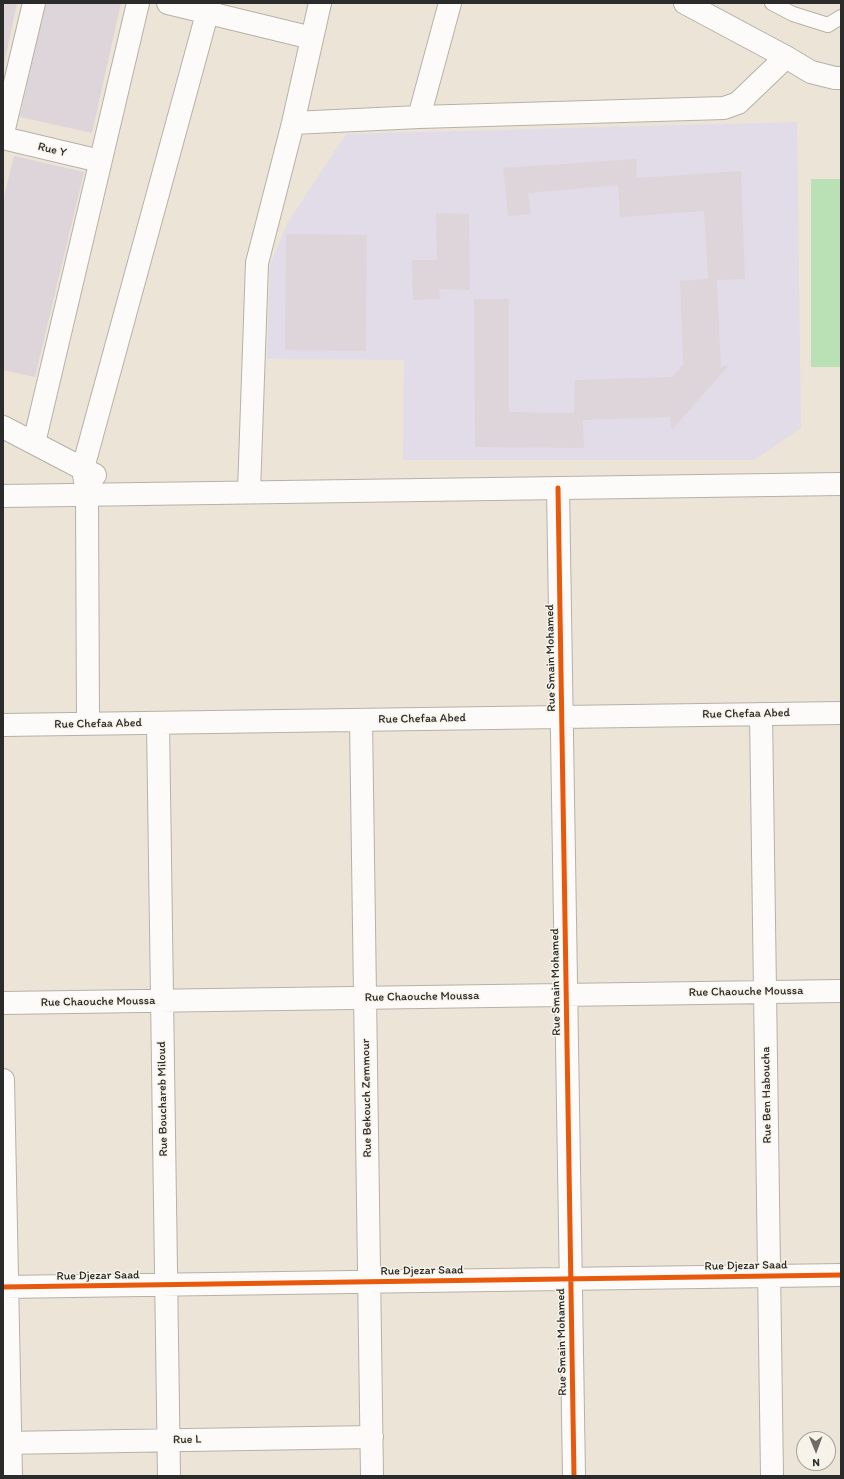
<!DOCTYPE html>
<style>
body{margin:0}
#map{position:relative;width:844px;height:1479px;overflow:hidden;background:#ece4d7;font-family:Itim,sans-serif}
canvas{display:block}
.frame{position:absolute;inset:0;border:4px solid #2b2b2b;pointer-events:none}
.north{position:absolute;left:796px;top:1431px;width:40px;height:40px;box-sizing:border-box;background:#f7f3e8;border:1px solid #a5a39c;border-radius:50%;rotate:179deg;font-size:11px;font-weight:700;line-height:16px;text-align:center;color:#2b2b2b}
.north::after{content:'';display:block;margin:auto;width:14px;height:18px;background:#6f6c67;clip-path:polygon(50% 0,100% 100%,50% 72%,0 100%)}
</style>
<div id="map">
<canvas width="844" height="1479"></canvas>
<div class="frame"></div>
<div class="north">N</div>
</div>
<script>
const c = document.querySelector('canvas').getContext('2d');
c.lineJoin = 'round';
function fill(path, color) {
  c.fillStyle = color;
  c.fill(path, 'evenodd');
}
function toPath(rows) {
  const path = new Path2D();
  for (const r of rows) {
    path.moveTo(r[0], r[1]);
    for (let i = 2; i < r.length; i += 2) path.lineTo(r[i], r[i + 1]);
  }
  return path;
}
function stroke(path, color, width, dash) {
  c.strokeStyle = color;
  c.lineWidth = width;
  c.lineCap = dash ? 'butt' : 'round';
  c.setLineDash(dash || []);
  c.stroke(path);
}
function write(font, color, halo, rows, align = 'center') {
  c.font = font + ' Itim,sans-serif';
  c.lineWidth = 3;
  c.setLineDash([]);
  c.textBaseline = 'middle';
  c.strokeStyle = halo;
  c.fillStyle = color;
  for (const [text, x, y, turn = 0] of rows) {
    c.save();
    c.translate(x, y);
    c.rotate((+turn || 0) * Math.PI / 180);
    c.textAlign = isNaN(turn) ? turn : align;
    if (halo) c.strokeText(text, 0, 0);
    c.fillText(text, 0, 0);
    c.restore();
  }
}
const built = toPath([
 [797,122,801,428,754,460,403,460,404,360,267,359,270,265,288,222,346,134]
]);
const green = toPath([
 [811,179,841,179,841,367,811,367]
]);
const building = toPath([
 [3,3,17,3,4,65,3,65],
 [45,3,121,3,92,133,20,117],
 [14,156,84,172,35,377,3,370,3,201],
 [637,159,636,178,741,171,745,279,717,280,721,367,729,365,672,430,670,417,583,420,584,448,475,447,474,299,509,299,509,412,574,413,575,380,672,377,683,365,680,281,708,279,704,211,620,217,618,185,528,193,531,214,508,216,503,168],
 [436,213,469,214,470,290,439,289,440,299,413,300,412,260,437,260],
 [286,234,367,235,366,351,285,350]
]);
const lane = toPath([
 [772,3,793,14,828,25,841,17]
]);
const street = toPath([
 [168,3,312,38],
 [685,3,786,57,811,72,835,78,841,78],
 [419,117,450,3],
 [293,123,419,117,724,108,738,103,786,57],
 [3,133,34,3],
 [3,138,100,161],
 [3,427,95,475],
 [34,443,138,3],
 [558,488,574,1476],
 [249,492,257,263,293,123,320,3],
 [3,496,841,484],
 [761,714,772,1476],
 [361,720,372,1476],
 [158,723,169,1476],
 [88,724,87,494,83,468,210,3],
 [3,725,841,713],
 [3,1003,841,991],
 [3,1080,11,1476],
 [3,1287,841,1275],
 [3,1443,372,1437]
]);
const cycleway = toPath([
 [558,488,574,1476],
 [3,1287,841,1275]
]);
const streetNames = [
 ["Rue Y",52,150,14],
 ["Rue Smain Mohamed",551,658,-91],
 ["Rue Chefaa Abed",746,714,-1],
 ["Rue Chefaa Abed",422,719,-1],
 ["Rue Chefaa Abed",98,724,-1],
 ["Rue Smain Mohamed",556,982,-91],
 ["Rue Chaouche Moussa",746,992,-1],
 ["Rue Chaouche Moussa",422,997,-1],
 ["Rue Chaouche Moussa",98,1002,-1],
 ["Rue Ben Haboucha",767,1095,-91],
 ["Rue Bekouch Zemmour",367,1098,-91],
 ["Rue Bouchareb Miloud",163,1099,-91],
 ["Rue Djezar Saad",746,1266,-1],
 ["Rue Djezar Saad",422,1271,-1],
 ["Rue Djezar Saad",98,1276,-1],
 ["Rue Smain Mohamed",562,1342,-91],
 ["Rue L",187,1440,-1]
];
fill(built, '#e2dce9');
fill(green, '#bae0b5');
fill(building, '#ddd5d9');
stroke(lane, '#b6b1a8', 16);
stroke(street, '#b6b1a8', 24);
stroke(lane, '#fcfbf9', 14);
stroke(street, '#fcfbf9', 22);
stroke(cycleway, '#e8590c', 5);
write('12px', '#2b2b2b', '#f7f3e8', streetNames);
</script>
